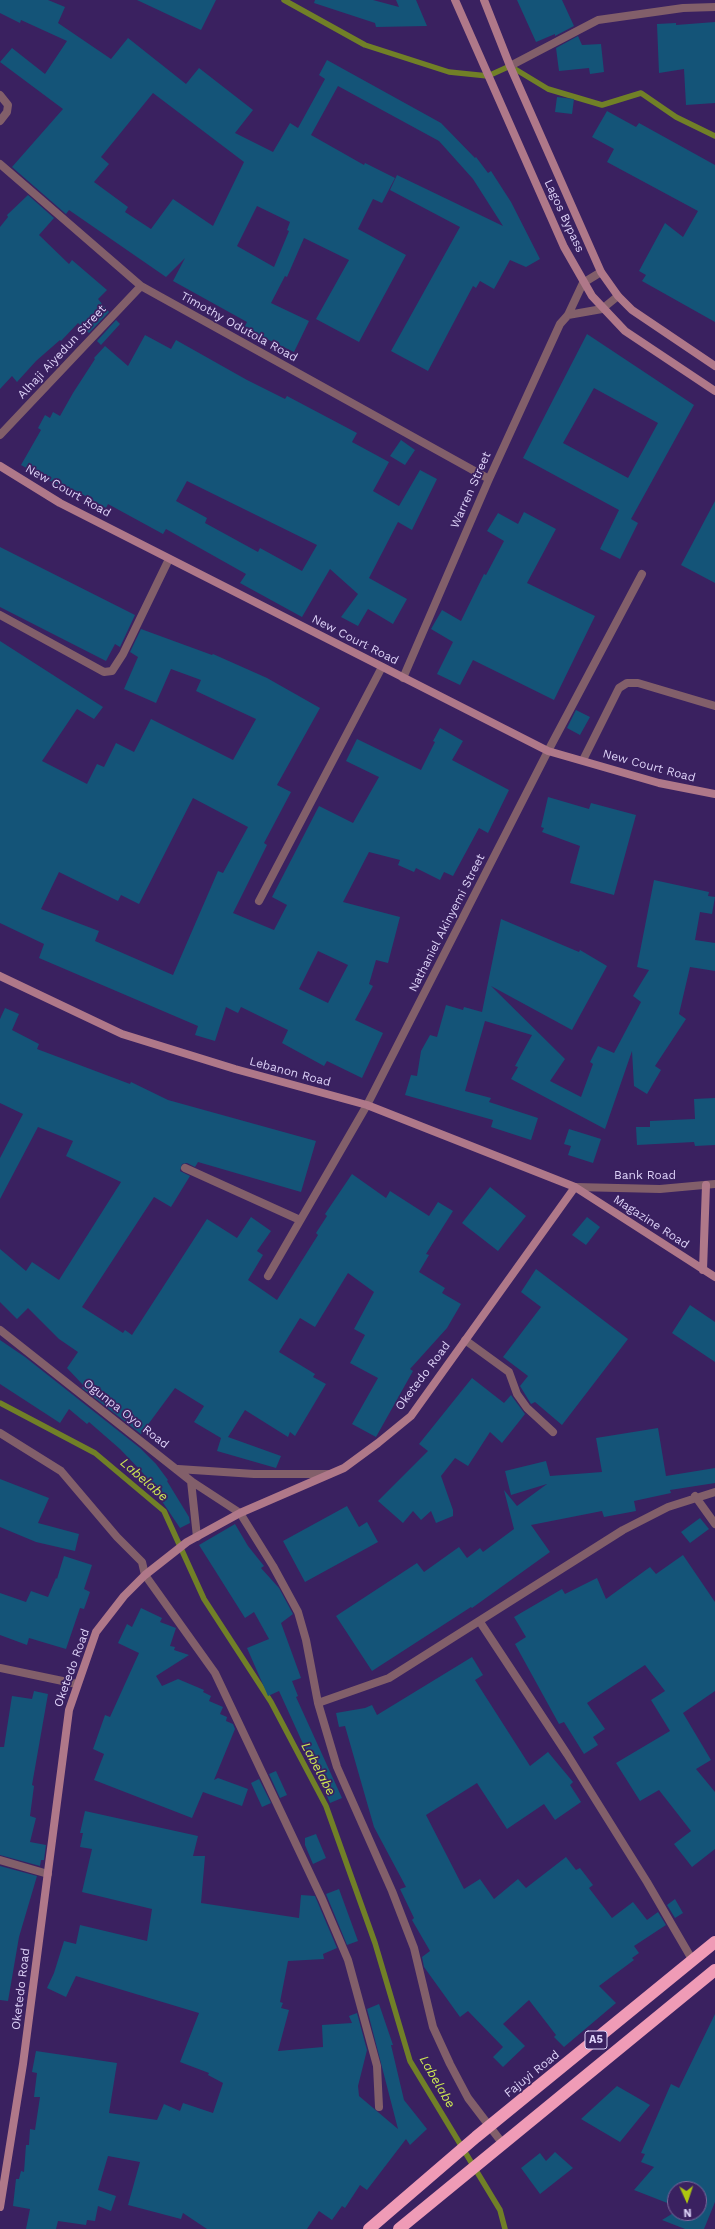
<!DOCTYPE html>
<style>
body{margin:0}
#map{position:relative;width:715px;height:2229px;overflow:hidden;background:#3a2160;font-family:"Work Sans",sans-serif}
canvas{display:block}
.north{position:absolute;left:667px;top:2181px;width:40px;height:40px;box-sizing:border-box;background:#3a2160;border:1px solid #7b689d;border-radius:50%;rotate:177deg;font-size:11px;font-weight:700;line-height:16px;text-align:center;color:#ddd2f8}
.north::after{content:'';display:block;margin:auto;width:14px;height:18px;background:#adc610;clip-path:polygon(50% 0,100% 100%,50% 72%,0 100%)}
</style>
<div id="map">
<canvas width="715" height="2229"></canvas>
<div class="north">N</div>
</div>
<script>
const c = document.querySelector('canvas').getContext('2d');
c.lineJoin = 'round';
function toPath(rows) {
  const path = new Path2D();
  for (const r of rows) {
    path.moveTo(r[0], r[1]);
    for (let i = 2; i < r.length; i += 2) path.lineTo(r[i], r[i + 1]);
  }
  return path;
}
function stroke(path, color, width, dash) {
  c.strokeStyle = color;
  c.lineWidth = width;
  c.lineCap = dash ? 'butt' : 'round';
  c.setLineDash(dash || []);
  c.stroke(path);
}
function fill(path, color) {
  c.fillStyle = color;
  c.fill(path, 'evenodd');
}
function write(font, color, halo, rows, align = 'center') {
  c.font = font + ' "Work Sans",sans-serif';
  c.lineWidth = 3.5;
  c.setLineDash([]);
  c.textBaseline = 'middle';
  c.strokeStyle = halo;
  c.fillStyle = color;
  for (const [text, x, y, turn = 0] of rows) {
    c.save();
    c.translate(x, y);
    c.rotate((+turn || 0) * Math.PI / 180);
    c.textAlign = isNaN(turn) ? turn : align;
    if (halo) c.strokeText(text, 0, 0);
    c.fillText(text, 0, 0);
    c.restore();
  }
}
const stream = toPath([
 [284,0,365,45,449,72,488,76,510,66,548,89,602,105,641,93,676,117,715,136],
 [0,1403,95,1453,164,1511,204,1599,271,1702,326,1806,375,1943,410,2061,500,2210,505,2229]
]);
const building = toPath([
 [0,0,48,0,65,7,58,23,111,59,128,38,186,84,199,68,253,110,235,133,273,152,290,123,298,128,325,79,319,75,327,60,441,123,475,158,476,157,488,173,491,171,511,202,540,259,526,267,510,260,494,289,480,281,476,288,473,286,428,371,391,351,460,227,390,190,397,175,503,226,473,179,439,141,338,86,311,135,364,165,365,163,395,178,382,203,373,199,358,229,406,255,359,342,316,319,349,260,304,238,287,277,285,276,271,303,309,321,294,352,244,328,247,322,173,281,185,258,166,277,69,210,66,214,12,167,63,109,0,62,12,48,45,74,67,41,21,20,20,23,0,13],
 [153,93,244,162,213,226,173,199,151,229,125,212,128,207,94,182,109,164,101,157],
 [257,206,290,222,287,230,289,231,274,267,237,246],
 [137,0,216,0,201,30],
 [315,0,373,0,399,7,396,0,416,0,427,26,376,27,375,23,314,3],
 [517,0,562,0,574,26,555,36,555,34,536,42],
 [715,22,715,103,686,105,684,69,659,73,657,24,676,23,676,25],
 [578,36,582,45,601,44,604,72,590,74,589,68,559,71,556,48],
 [557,97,574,99,572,114,555,112],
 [607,111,636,127,639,123,715,165,715,322,642,281,646,275,639,271,665,223,683,237,698,211,607,162,614,149,592,137],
 [28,195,54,218,39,235,69,264,72,260,107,290,98,299,109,312,89,333,78,323,61,341,60,340,36,361,17,382,12,376,0,389,0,227,8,217,7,215],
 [116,320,120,324,101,345,97,341],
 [587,334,694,405,631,519,638,523,620,559,600,549,619,510,523,458],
 [594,388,658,423,628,478,563,443],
 [145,335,171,349,176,340,247,380,285,399,287,396,357,433,352,442,389,462,373,491,399,506,420,470,437,479,412,530,398,522,369,578,407,599,393,624,368,609,358,626,341,617,358,594,330,569,302,617,240,583,246,574,166,529,163,534,108,504,106,508,82,494,80,497,21,465,41,430,38,428,45,415,50,418,53,412,60,416,73,393,95,359,94,358,105,346,128,366],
 [187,481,317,545,302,571,260,548,258,552,205,523,207,518,176,501],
 [401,440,415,450,405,465,390,456],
 [715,501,715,583,681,565],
 [524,512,556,529,527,583,595,616,554,700,473,660,460,685,437,674,453,642,431,629,442,610,461,621,484,574,486,575,504,541,487,531,498,513,518,524],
 [0,547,135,615,120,647,115,644,106,661,0,607],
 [141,629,212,655,213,654,267,678,320,708,277,785,291,792,264,843,267,845,233,913,274,930,287,905,272,897,319,806,353,823,379,777,346,761,357,739,421,770,435,742,433,741,440,728,463,741,452,760,509,790,488,833,479,828,453,876,444,872,440,880,416,868,414,872,398,865,400,860,369,852,343,902,400,917,388,963,376,960,369,984,373,986,355,1020,383,1033,362,1078,327,1061,324,1066,282,1043,288,1030,241,1007,238,1013,226,1007,215,1041,195,1035,198,1026,39,958,44,944,0,923,0,641,103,707,94,719,77,709,42,761,87,784,97,764,104,767,116,743,134,752,151,719,233,760,256,719,196,691,201,680,171,669,156,703,124,689,138,657,130,652],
 [193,798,248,827,223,873,218,871,173,975,95,941,99,931,41,909,59,872,118,901,121,895,139,904],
 [318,951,348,965,328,1003,299,989],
 [576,710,590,717,580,735,567,728],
 [548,797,589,809,591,803,636,815,614,895,570,883,580,846,542,832,544,828,541,827],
 [654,880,709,892,708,896,715,897,712,914,700,912,695,940,715,943,715,971,690,967,679,1014,686,1019,655,1066,661,1070,647,1094,634,1086,632,1051,605,1129,511,1079,518,1067,515,1066,532,1035,485,1021,465,1091,491,1098,489,1102,538,1118,531,1140,491,1127,493,1120,405,1095,411,1075,417,1076,421,1051,430,1035,437,1037,446,1005,463,1010,464,1007,482,1012,501,919,579,952,580,950,607,966,572,1030,491,986,565,1059,550,1081,581,1097,593,1064,590,1062,598,1046,614,1053,641,1002,633,996,649,970,637,967],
 [5,1008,19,1014,12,1030,39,1044,37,1049,130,1084,131,1082,168,1100,316,1141,301,1192,198,1162,195,1167,187,1163,182,1164,180,1171,190,1176,171,1207,154,1197,82,1307,123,1333,125,1330,132,1335,207,1219,237,1238,251,1217,271,1231,257,1251,263,1255,248,1280,277,1300,318,1235,316,1233,327,1216,325,1214,352,1174,386,1198,390,1191,429,1216,438,1202,453,1211,426,1254,429,1255,419,1272,445,1288,442,1293,461,1304,447,1328,410,1369,413,1371,376,1437,352,1424,378,1378,350,1363,365,1335,354,1329,374,1292,348,1273,315,1327,300,1318,279,1352,315,1374,313,1377,326,1384,295,1436,290,1432,288,1437,245,1410,228,1437,281,1456,276,1468,217,1451,221,1438,194,1422,204,1406,175,1388,141,1434,82,1388,84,1386,67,1368,78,1352,59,1339,28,1308,17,1319,0,1302,0,1249,26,1271,32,1262,59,1280,121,1182,66,1156,73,1141,38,1127,0,1199,0,1158,23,1114,0,1103,0,1019],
 [715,1098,715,1145,695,1146,694,1142,637,1145,636,1127,650,1127,650,1121,695,1119,694,1099],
 [569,1129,601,1139,593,1163,568,1155,571,1146,564,1144],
 [490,1187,526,1216,498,1251,462,1223],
 [587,1217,600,1227,586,1245,572,1235],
 [536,1269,628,1339,562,1425,535,1402,531,1404,520,1386,528,1376,503,1357,541,1307,521,1292],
 [690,1305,715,1322,715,1362,672,1333],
 [0,1340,25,1357,140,1448,156,1464,168,1480,167,1481,189,1517,190,1523,180,1528,143,1473,120,1449,89,1422,87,1424,69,1409,60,1423,0,1384],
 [472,1378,504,1403,511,1395,525,1414,502,1443,490,1432,468,1466,455,1458,441,1476,453,1510,453,1516,436,1523,431,1511,421,1520,413,1511,403,1523,378,1501,428,1451,419,1444],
 [658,1428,666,1476,715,1468,715,1483,670,1490,671,1493,634,1501,636,1511,604,1517,602,1511,531,1525,550,1552,472,1608,471,1607,372,1671,336,1616,417,1563,424,1572,459,1547,467,1558,480,1548,483,1552,514,1529,504,1490,517,1506,547,1484,511,1495,505,1471,546,1461,550,1476,602,1472,596,1438],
 [0,1479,49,1498,38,1523,79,1534,75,1551,36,1542,0,1527],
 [347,1506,359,1527,367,1522,378,1542,305,1582,283,1541],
 [700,1518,709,1529,690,1543,681,1532],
 [235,1524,248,1546,264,1566,261,1568,279,1588,293,1614,281,1623,301,1678,292,1681,298,1696,296,1697,342,1798,330,1803,279,1691,268,1696,247,1648,269,1639,254,1612,245,1618,199,1545],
 [683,1555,715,1602,715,1691,683,1713,711,1760,696,1769,715,1792,715,1849,692,1867,674,1844,691,1831,659,1790,640,1801,616,1763,670,1731,651,1700,665,1691,645,1665,587,1703,605,1729,593,1737,598,1745,584,1754,564,1722,559,1724,515,1644,526,1637,514,1617,562,1589,565,1594,597,1578,606,1599,650,1567,656,1574],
 [64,1556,92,1565,84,1589,90,1592,84,1609,80,1608,66,1649,29,1638,27,1645,0,1635,0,1593,26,1602,31,1591,48,1597,56,1578,57,1579],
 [141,1608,162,1618,160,1622,176,1628,170,1646,175,1647,174,1650,189,1655,156,1676,162,1686,178,1679,204,1690,203,1692,211,1696,209,1701,223,1707,220,1714,227,1717,226,1721,233,1724,235,1729,214,1780,218,1778,248,1789,242,1806,203,1792,192,1818,94,1780,104,1754,93,1749,105,1715,110,1717,139,1653,118,1643,127,1624,132,1627],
 [472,1657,483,1675,475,1680,530,1766,548,1752,573,1782,570,1785,581,1802,555,1820,544,1804,507,1829,477,1783,426,1815,464,1889,480,1879,494,1899,518,1879,526,1888,566,1857,576,1870,580,1868,593,1885,589,1888,612,1918,633,1902,647,1920,658,1912,666,1925,634,1946,639,1953,632,1958,634,1960,599,1986,616,2003,564,2047,554,2037,556,2035,529,2000,503,2024,525,2046,503,2067,493,2057,503,2047,468,2011,460,2017,424,1967,422,1957,430,1951,412,1920,414,1918,400,1889,406,1887,374,1827,345,1726,339,1727,336,1713,365,1708,372,1705,377,1715],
 [34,1691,48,1694,32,1785,34,1786,30,1816,36,1818,30,1842,46,1845,44,1860,41,1860,40,1866,0,1855,0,1747,4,1747,12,1696,32,1699],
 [276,1771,287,1795,280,1798,269,1774],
 [259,1779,271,1803,262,1807,251,1783],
 [85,1811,198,1836,193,1856,205,1856,201,1903,299,1918,301,1895,315,1896,337,1948,323,1954,324,1959,288,1961,280,2002,283,2003,281,2008,289,2010,278,2051,323,2047,322,2025,352,2023,349,2016,357,2013,367,2050,358,2086,359,2096,398,2129,367,2009,379,2004,393,2045,391,2045,404,2100,427,2129,410,2145,406,2139,367,2190,360,2185,345,2208,342,2206,332,2220,319,2211,307,2229,207,2229,183,2213,181,2219,128,2205,140,2162,108,2156,98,2190,116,2196,111,2211,98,2206,95,2221,87,2220,86,2225,58,2221,56,2229,26,2229,30,2209,13,2206,16,2179,19,2179,21,2171,24,2172,26,2145,29,2145,30,2129,35,2130,40,2097,34,2097,37,2073,32,2072,36,2051,117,2063,109,2113,157,2120,164,2104,180,2111,183,2103,213,2113,223,2083,208,2075,209,2073,180,2062,199,2013,76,1976,66,1997,47,1988,54,1973,64,1941,76,1944,80,1925,147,1941,152,1909,82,1892,92,1849,80,1847,83,1833,80,1833],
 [316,1834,326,1858,313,1864,305,1845,305,1838],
 [0,1866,37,1876,19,1937,8,2001,0,2000],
 [339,1889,358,1941,347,1945,326,1894],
 [675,1899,683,1913,675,1918,667,1905],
 [715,2014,715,2202,704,2229,685,2229,662,2220,675,2212,699,2213,699,2189,675,2189,675,2206,634,2190,654,2167,641,2162,645,2154,641,2153,671,2084,679,2088],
 [617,2086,650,2105,620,2142,581,2119],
 [555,2152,573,2168,540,2194,521,2168,540,2153,546,2161]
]);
const lane = toPath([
 [0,95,8,105,7,112,0,121],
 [0,615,104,672,112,671,123,654,169,559],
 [548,751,642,574],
 [583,760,619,688,627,683,638,683,715,706],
 [259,901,382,667]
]);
const street = toPath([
 [510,66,598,20,683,8,715,7],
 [0,164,141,286,489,479],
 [568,315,602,309,618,296],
 [0,435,141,286],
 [403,678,489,479,560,324,568,315,583,283,601,272],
 [185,1168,300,1220],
 [575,1187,660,1189,715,1184],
 [268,1276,367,1105,548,751],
 [0,1330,191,1481,240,1513,273,1566,298,1612,306,1640,318,1703,337,1767,392,1891,414,1948,433,2027,450,2064,468,2098,503,2144],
 [465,1340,509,1372,517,1394,527,1408,553,1432],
 [0,1433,61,1471,117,1537,142,1562,145,1575,215,1673,322,1899,348,1960,377,2066,379,2107],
 [178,1469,254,1474,329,1474],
 [191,1481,197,1537],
 [695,1496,715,1524],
 [480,1622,567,1754,647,1882,693,1961],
 [0,1668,77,1684],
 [318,1703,389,1678,623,1530,668,1507,715,1492],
 [0,1860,48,1874]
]);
const secondary = toPath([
 [455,0,564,247,592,296,625,331,715,391],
 [484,0,510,66,601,272,618,296,632,310,715,366],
 [0,466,60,503,548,751,659,783,715,794],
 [0,976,122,1034,235,1069,367,1105,575,1187,715,1277],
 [703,1270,706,1185],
 [0,2207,23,2064,69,1710,96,1632,124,1596,145,1575,187,1542,240,1513,344,1468,378,1443,411,1416,575,1187]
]);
const highway = toPath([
 [369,2229,476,2137,715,1942],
 [399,2229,715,1970]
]);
const shields = [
 [596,2040,22]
];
const shieldNames = [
 ["A5",596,2040]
];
const streetNames = [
 ["Lagos Bypass",564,216,65],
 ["Timothy Odutola Road",239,327,29],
 ["Alhaji Aiyedun Street",62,352,-47],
 ["Warren Street",471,490,-66],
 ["New Court Road",68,491,29],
 ["New Court Road",355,640,27],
 ["New Court Road",649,766,15],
 ["Nathaniel Akinyemi Street",447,923,-63],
 ["Lebanon Road",290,1072,15],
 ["Bank Road",645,1175],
 ["Magazine Road",651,1222,33],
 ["Oketedo Road",423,1376,-53],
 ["Ogunpa Oyo Road",126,1414,38],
 ["Oketedo Road",72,1668,-70],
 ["Oketedo Road",21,1989,-83],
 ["Fajuyi Road",532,2074,-39]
];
const waterNames = [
 ["Labelabe",144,1480,41],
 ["Labelabe",318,1769,62],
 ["Labelabe",437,2082,60]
];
stroke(stream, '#718027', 5.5);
fill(building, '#145478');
stroke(lane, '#825f6a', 8);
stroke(street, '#825f6a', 8);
stroke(secondary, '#af7889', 8);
stroke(highway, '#ef9bb6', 12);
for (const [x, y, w] of shields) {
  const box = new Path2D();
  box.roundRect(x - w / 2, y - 9, w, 18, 3);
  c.fillStyle = '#3a2160';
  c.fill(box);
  stroke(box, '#ddd2f8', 1);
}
write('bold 11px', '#ddd2f8', null, shieldNames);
write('12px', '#ddd2f8', '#3a2160', streetNames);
write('italic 13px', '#cde753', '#3a2160', waterNames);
</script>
